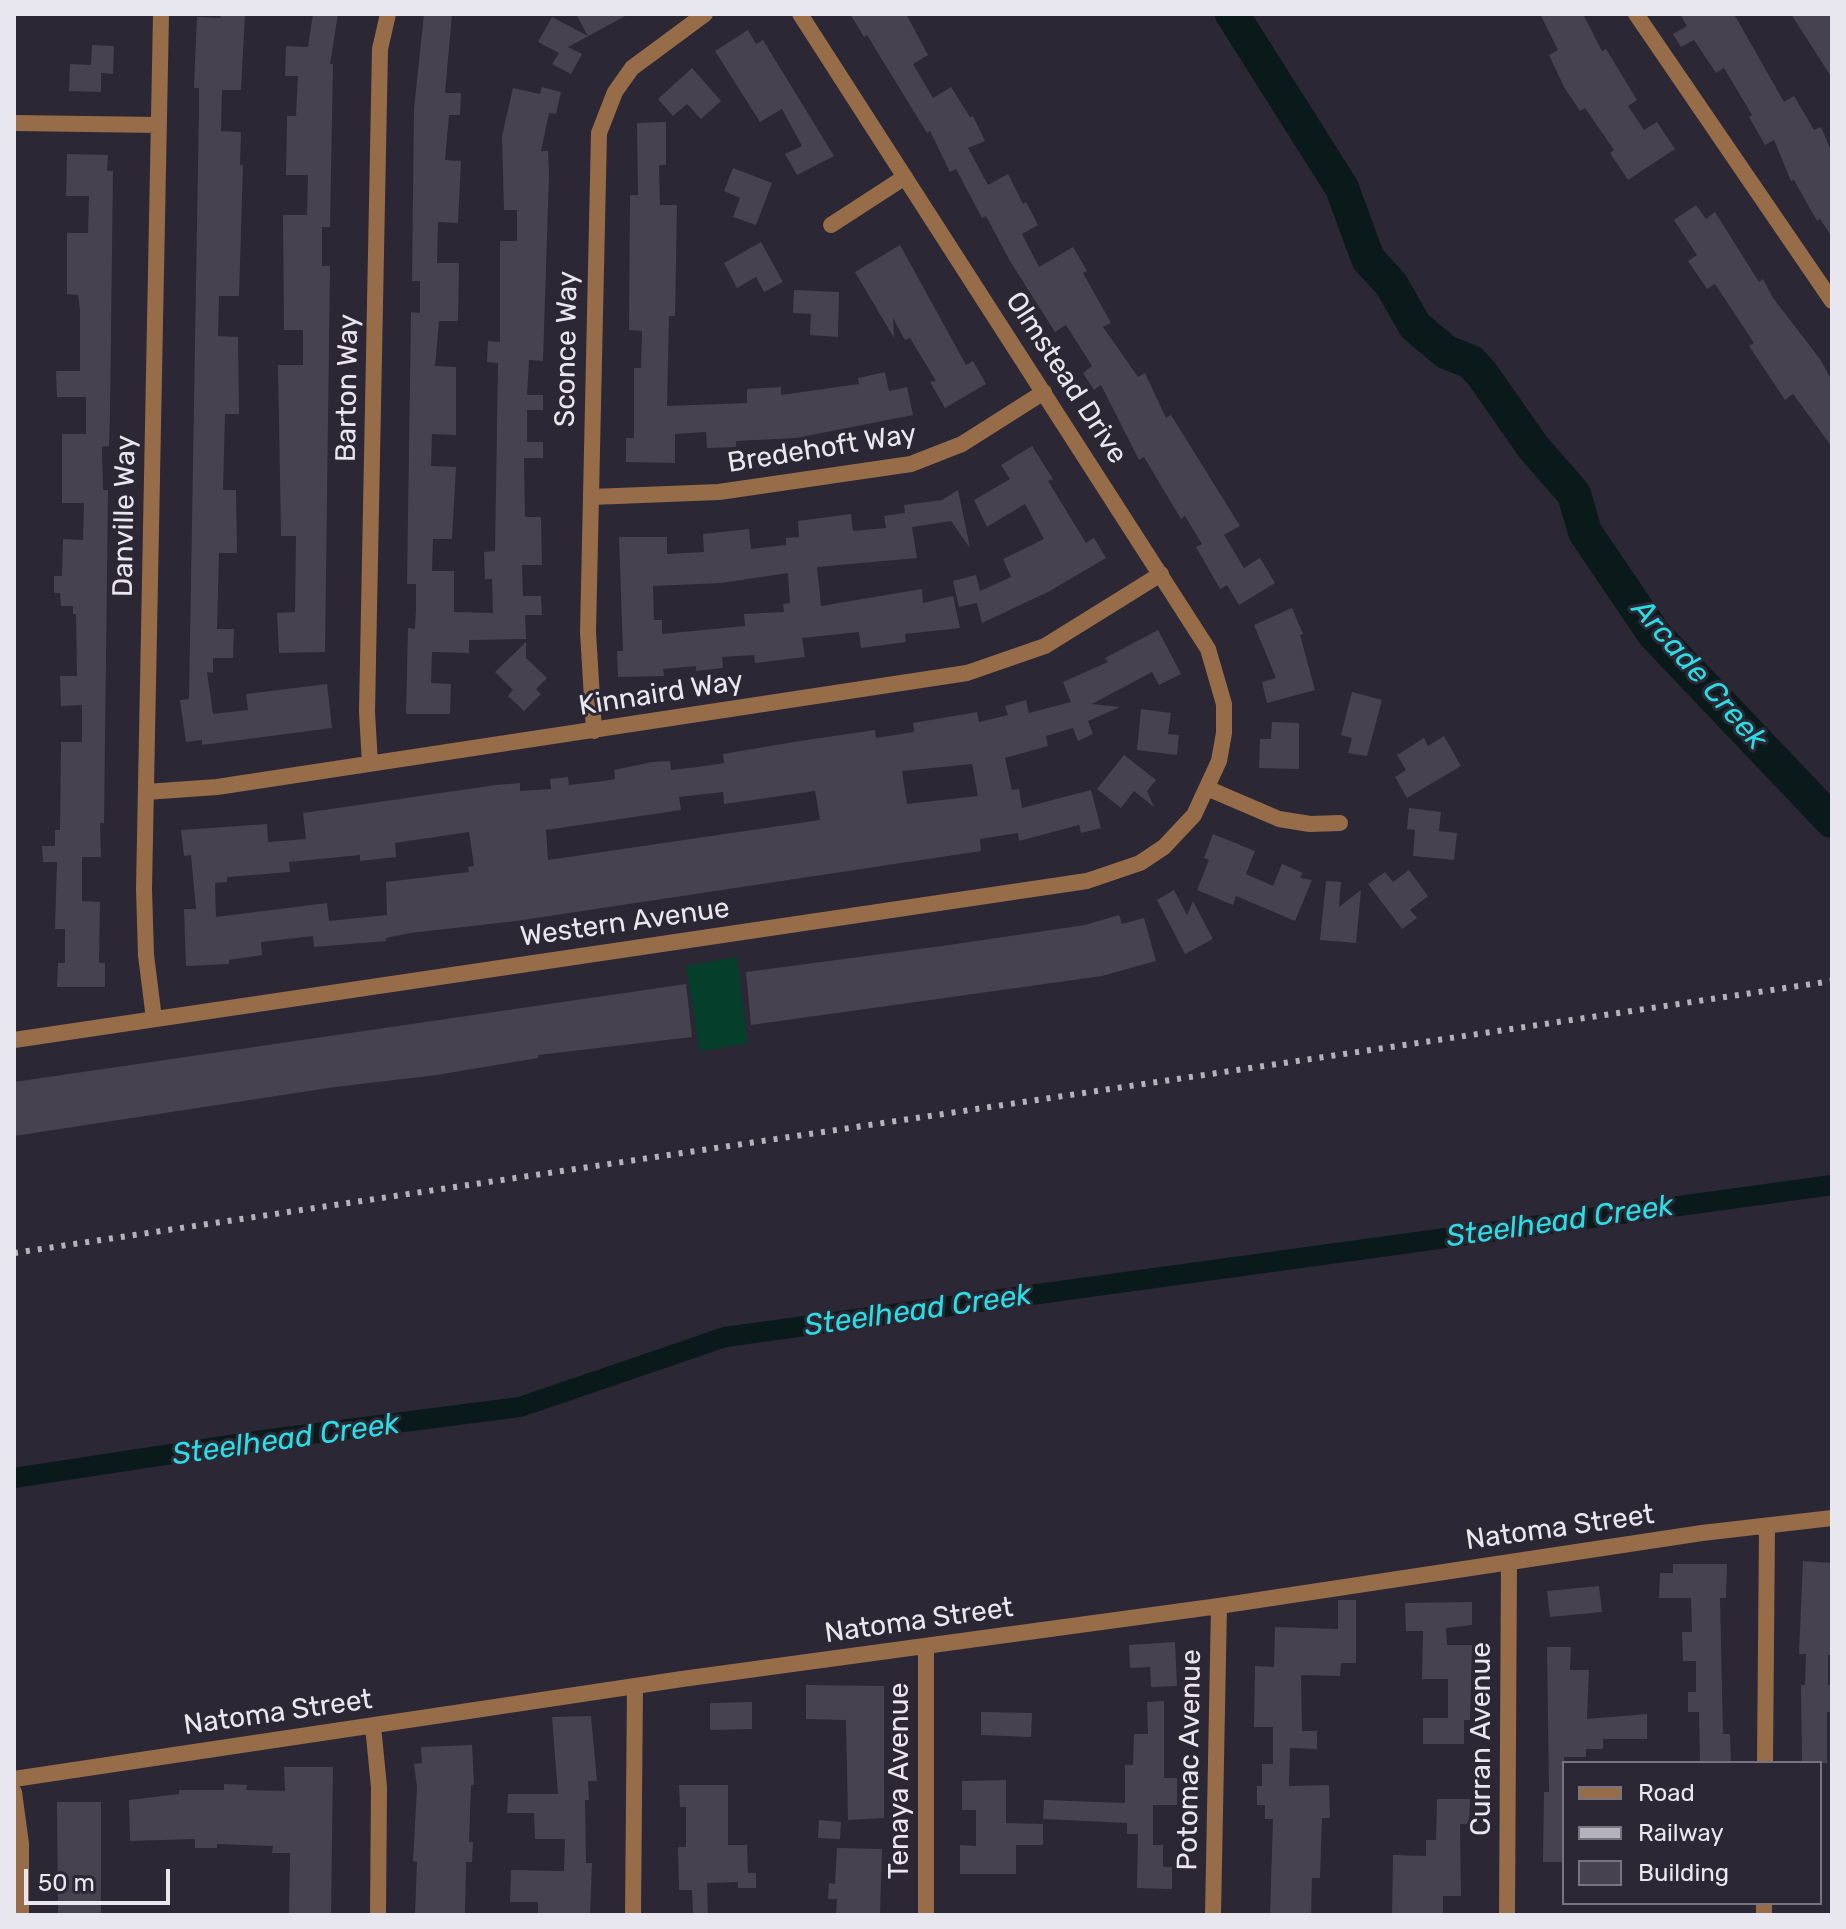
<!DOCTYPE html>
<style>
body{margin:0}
#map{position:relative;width:1846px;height:1929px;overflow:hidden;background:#2b2734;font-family:Rubik,sans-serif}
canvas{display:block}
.frame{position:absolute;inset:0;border:16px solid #e8e6ef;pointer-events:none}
.legend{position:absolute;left:1562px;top:1761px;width:260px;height:144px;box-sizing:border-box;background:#2b2734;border:2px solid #77737f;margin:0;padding:10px 14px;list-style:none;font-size:24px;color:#e8e6ef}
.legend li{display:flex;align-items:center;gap:16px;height:40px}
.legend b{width:40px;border:2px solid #77737f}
.scale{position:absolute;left:24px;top:1869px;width:146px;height:36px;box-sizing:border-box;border:4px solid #e8e6ef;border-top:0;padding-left:10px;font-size:24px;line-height:28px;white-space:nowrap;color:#e8e6ef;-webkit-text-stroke:6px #2b2734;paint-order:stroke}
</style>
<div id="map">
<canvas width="1846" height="1929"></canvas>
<div class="frame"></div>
<ul class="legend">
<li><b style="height:10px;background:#966d48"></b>Road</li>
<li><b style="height:10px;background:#b4b2bc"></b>Railway</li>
<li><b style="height:22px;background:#474250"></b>Building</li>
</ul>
<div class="scale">50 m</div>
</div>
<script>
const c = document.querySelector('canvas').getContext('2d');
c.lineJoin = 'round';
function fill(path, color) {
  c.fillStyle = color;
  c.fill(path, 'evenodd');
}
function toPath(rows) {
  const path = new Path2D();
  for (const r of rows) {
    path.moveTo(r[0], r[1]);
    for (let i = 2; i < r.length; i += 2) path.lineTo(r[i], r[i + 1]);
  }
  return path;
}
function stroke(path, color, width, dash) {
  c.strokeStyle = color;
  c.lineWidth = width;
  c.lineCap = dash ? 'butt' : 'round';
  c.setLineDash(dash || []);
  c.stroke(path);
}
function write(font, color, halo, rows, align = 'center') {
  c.font = font + ' Rubik,sans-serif';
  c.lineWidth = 6;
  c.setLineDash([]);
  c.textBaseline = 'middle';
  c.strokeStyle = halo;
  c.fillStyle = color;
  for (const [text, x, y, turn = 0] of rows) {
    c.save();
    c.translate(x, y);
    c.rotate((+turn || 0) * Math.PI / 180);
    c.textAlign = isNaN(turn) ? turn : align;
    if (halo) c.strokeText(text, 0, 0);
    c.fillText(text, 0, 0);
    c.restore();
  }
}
const green = toPath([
 [737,957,748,1043,700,1052,686,966]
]);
const canal = toPath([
 [14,1478,263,1440,520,1407,725,1337,1832,1185]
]);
const river = toPath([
 [1232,14,1342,188,1368,259,1391,284,1415,326,1446,352,1471,362,1482,374,1533,447,1574,494,1585,532,1654,634,1832,821]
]);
const building = toPath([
 [221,14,245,14,241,90,222,90,221,131,241,132,240,165,243,165,239,296,219,296,218,336,238,337,239,414,225,414,223,490,236,490,237,553,219,553,217,629,234,629,233,658,213,658,213,673,207,672,213,714,248,710,246,694,327,684,332,728,202,745,202,740,186,742,180,700,189,699,199,106,199,88,194,88,195,62,197,17,220,18],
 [313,14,338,14,330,64,333,64,330,227,322,227,322,266,330,266,325,652,279,653,277,613,295,612,296,536,281,536,278,365,303,365,303,330,284,330,283,215,307,215,308,175,286,175,287,116,296,116,298,76,285,76,286,46,308,47],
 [424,14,452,14,445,93,461,93,460,115,449,115,445,160,461,161,458,223,438,222,437,263,459,263,458,321,439,321,435,366,456,367,456,435,432,434,431,466,456,467,452,539,433,539,432,571,454,571,454,612,493,613,492,579,485,579,484,552,495,551,498,363,487,362,488,341,500,342,500,241,517,241,517,210,504,210,502,136,513,88,540,94,542,87,561,92,556,114,549,113,541,151,548,151,549,174,543,361,529,360,527,395,543,395,543,410,527,410,527,442,543,442,543,458,524,458,525,517,541,517,542,565,522,565,523,596,541,596,542,615,525,615,526,639,469,640,469,653,432,652,431,683,451,684,450,714,406,714,408,628,415,629,416,610,416,584,407,584,411,312,420,313,420,281,412,281,414,109],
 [576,14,629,14,568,47,582,54,571,74,552,64,559,53,538,42,552,17,588,36],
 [850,14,906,14,928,55,913,64,933,98,951,87,970,117,973,116,985,141,968,148,988,185,1008,174,1023,204,1026,202,1038,225,1022,234,1039,267,1073,247,1087,271,1083,273,1111,323,1103,327,1138,377,1145,373,1166,418,1171,415,1240,526,1224,535,1244,568,1260,558,1275,583,1239,605,1227,585,1220,589,1196,547,1202,544,1185,516,1181,519,1144,457,1139,460,1101,385,1094,390,1083,373,1092,366,1066,325,1055,332,1010,261,986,216,982,218,956,169,950,172,930,131,927,133,867,35,864,37],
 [1540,14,1583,14,1602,51,1606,49,1637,100,1628,106,1644,130,1657,122,1675,149,1628,180,1610,153,1614,150,1585,108,1580,111,1564,87,1549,55,1558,50],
 [1680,14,1734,14,1784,102,1794,96,1814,130,1821,127,1832,153,1832,237,1820,219,1817,221,1794,180,1791,181,1774,140,1765,145,1749,117,1752,115,1724,68,1716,73,1694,40,1681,47,1673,34,1687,26],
 [1791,14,1832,14,1832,78],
 [748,30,756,44,763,40,834,156,797,175,785,154,802,146,782,109,760,122,715,51],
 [92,45,114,46,113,74,101,73,101,92,69,91,70,64,91,65],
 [692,68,721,101,701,119,687,104,673,116,658,99],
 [666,122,666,165,659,165,660,205,677,205,675,316,669,316,667,406,747,403,747,389,781,387,781,395,859,384,858,378,885,372,889,391,907,387,913,415,796,438,736,441,736,447,707,448,706,432,675,434,675,463,626,462,626,438,634,438,634,368,641,368,642,331,629,330,630,195,638,195,637,123],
 [67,154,108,155,107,171,113,171,110,413,109,446,102,447,103,490,108,490,104,823,100,823,101,857,82,857,82,901,100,902,99,963,105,963,105,987,57,987,58,963,65,963,65,929,55,929,57,862,43,862,42,846,55,846,55,830,60,830,61,742,82,742,82,705,61,706,60,676,77,676,76,614,73,614,73,606,61,606,60,593,54,593,54,576,62,576,63,539,83,540,84,503,62,503,62,434,86,434,86,397,57,397,56,371,80,371,80,310,78,295,67,294,67,233,88,233,89,196,66,196],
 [733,168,772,183,756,225,733,217,740,198,724,191],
 [1696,205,1706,219,1715,212,1759,282,1763,279,1773,298,1820,359,1832,381,1832,447,1793,394,1785,400,1749,346,1754,343,1715,284,1707,289,1688,261,1697,255,1674,220],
 [761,242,783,282,764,292,756,277,737,288,724,263],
 [900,245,966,365,973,361,986,384,945,408,930,382,936,381,910,338,905,340,893,318,894,338,855,272],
 [794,290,839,292,838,337,810,335,811,314,793,313],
 [1032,446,1053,479,1048,481,1086,543,1094,538,1106,558,1048,592,982,623,977,603,959,607,953,581,976,575,980,591,1011,577,1003,559,1044,539,1025,504,987,527,974,500,1010,479,1001,465],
 [958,490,970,548,951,521,912,527,917,558,817,567,821,606,922,589,923,603,953,596,960,628,905,634,906,642,861,648,859,632,802,638,805,657,755,663,754,655,722,657,723,668,696,671,696,666,663,669,664,676,618,677,617,651,623,651,619,537,667,537,667,554,704,552,703,534,749,529,751,549,786,545,786,538,799,537,798,521,851,514,853,531,886,528,884,516,905,513,904,505,942,500],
 [788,573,790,603,783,604,784,612,744,614,745,626,662,634,662,620,654,620,653,586,721,583],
 [1292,608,1303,634,1300,635,1315,690,1267,703,1262,682,1276,678,1254,625],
 [1158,630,1181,674,1159,685,1152,672,1092,704,1120,707,1088,721,1093,734,1078,741,1073,728,1046,736,1048,746,1005,758,1012,790,1019,789,1022,808,1091,790,1101,828,1081,833,1079,825,1019,841,1018,833,980,839,981,851,516,921,410,933,386,938,386,941,314,947,313,936,261,942,262,955,229,960,229,964,186,966,184,909,196,909,191,855,184,856,181,830,267,824,268,842,306,839,303,813,496,785,520,783,520,791,551,789,550,779,568,777,569,785,604,781,615,779,614,770,652,762,670,761,671,770,705,766,724,763,723,754,800,741,875,730,876,738,914,732,913,723,977,712,979,722,1008,715,1005,706,1026,700,1029,713,1071,702,1063,682,1108,662,1105,658],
 [972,764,978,796,907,804,902,771],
 [815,791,820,820,548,860,546,830,681,810,679,797,723,792,724,804],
 [469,832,474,866,468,867,469,872,386,882,387,915,329,921,327,903,216,917,215,883,227,882,227,877,290,872,289,862,360,855,360,861,396,857,395,843],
 [526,642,526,658,547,678,536,689,541,694,524,711,508,696,513,690,495,672],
 [1352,692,1382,700,1367,756,1348,753,1352,738,1341,735],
 [1141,709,1171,713,1168,734,1179,735,1177,755,1137,750],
 [1272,722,1299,723,1299,769,1259,768,1260,739,1271,739],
 [1444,736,1461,766,1407,798,1395,777,1406,770,1397,755,1424,738,1428,746],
 [1124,755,1156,780,1147,791,1154,807,1134,791,1121,808,1097,789],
 [1409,808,1441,812,1439,831,1457,833,1454,860,1413,856,1415,830,1407,829],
 [1213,834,1255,851,1246,874,1273,886,1282,864,1303,873,1300,878,1312,880,1295,921,1236,896,1233,905,1197,890,1209,860,1204,858],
 [1409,870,1428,896,1410,910,1417,918,1402,929,1368,884,1385,872,1393,882],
 [1326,881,1341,882,1339,907,1361,890,1356,943,1320,940],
 [1174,890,1187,915,1193,901,1213,939,1185,954,1157,900],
 [1119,915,1122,924,1144,918,1156,961,1102,976,751,1025,746,972,949,945,1085,925],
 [686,984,692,1037,538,1055,538,1058,437,1075,335,1087,14,1136,14,1082],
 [1803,1561,1832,1563,1832,1655,1828,1655,1828,1685,1832,1685,1832,1712,1827,1712,1827,1763,1802,1763,1801,1685,1805,1685,1806,1654,1799,1654],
 [1673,1564,1727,1564,1726,1598,1720,1598,1723,1734,1730,1734,1731,1763,1700,1763,1699,1712,1688,1712,1688,1692,1696,1692,1696,1661,1683,1661,1682,1632,1692,1632,1691,1598,1659,1598,1660,1573,1673,1573],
 [1599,1586,1602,1612,1550,1617,1547,1591],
 [1338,1600,1356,1600,1356,1663,1341,1663,1340,1676,1301,1675,1302,1731,1317,1731,1317,1749,1290,1748,1289,1786,1329,1785,1330,1818,1322,1818,1320,1878,1312,1878,1311,1915,1270,1915,1273,1819,1265,1819,1265,1805,1257,1805,1257,1786,1262,1786,1262,1764,1273,1764,1273,1727,1254,1727,1255,1666,1274,1667,1275,1627,1338,1629],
 [1472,1602,1472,1625,1446,1628,1447,1645,1472,1645,1470,1720,1464,1720,1464,1744,1423,1744,1423,1718,1448,1718,1448,1679,1422,1679,1423,1631,1406,1631,1405,1603],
 [1175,1642,1177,1686,1151,1687,1150,1667,1130,1668,1129,1645],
 [1547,1647,1571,1647,1570,1670,1589,1670,1587,1719,1647,1714,1647,1739,1603,1739,1603,1749,1586,1749,1586,1757,1564,1757,1564,1862,1543,1862,1544,1792,1549,1792],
 [806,1685,884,1686,884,1818,848,1820,846,1720,806,1719],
 [1164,1701,1164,1778,1177,1778,1177,1805,1153,1805,1153,1845,1163,1845,1163,1867,1172,1867,1172,1889,1137,1888,1138,1834,1127,1834,1127,1823,1043,1819,1044,1800,1125,1803,1125,1765,1133,1765,1134,1734,1148,1734,1147,1702],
 [752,1702,752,1729,710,1730,710,1703],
 [981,1712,1032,1713,1031,1737,981,1735],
 [591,1716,597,1781,588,1781,589,1800,585,1800,586,1863,592,1863,590,1915,538,1915,538,1902,510,1902,511,1870,564,1871,565,1839,535,1839,534,1813,507,1813,508,1794,558,1794,552,1717],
 [472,1745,474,1785,471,1785,469,1842,473,1842,472,1862,466,1862,465,1915,415,1915,417,1862,413,1861,417,1787,414,1764,422,1763,421,1747],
 [284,1767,333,1767,331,1915,289,1915,290,1853,272,1853,273,1846,217,1844,217,1848,195,1848,195,1839,130,1841,129,1800,179,1794,179,1790,224,1790,224,1784,247,1785,246,1790,285,1791],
 [1006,1780,1006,1823,1043,1824,1043,1845,1016,1845,1016,1874,960,1874,960,1845,976,1846,976,1810,962,1810,962,1781],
 [679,1785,728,1785,728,1845,747,1845,748,1873,756,1873,756,1888,738,1888,738,1882,707,1883,708,1915,693,1915,692,1890,679,1890,678,1847,686,1847,686,1807,680,1807],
 [1437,1799,1470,1799,1469,1824,1460,1824,1461,1896,1443,1896,1443,1915,1392,1915,1393,1855,1426,1856,1426,1840,1436,1840],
 [57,1802,101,1802,101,1915,58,1915],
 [819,1820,841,1822,840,1839,818,1838],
 [837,1848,882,1849,880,1915,836,1915,837,1899,828,1899,829,1883,835,1884]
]);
const minor = toPath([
 [1636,14,1832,301],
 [14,123,159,125],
 [831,225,905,177],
 [591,497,719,492,911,464,962,444,1044,392],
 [594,731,588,632,599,133,615,92,632,68,705,14],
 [370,764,367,712,380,49,388,14],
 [1209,789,1279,819,1310,824,1340,823],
 [146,792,217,787,967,673,1045,646,1161,574],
 [154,1019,146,955,144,889,161,14],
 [14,1040,1087,881,1140,863,1164,847,1194,815,1219,761,1224,733,1224,704,1208,649,800,14],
 [373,1726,379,1787,378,1915],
 [1765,1763,1767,1526],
 [14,1779,682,1679,1219,1606,1702,1533,1832,1518],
 [14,1792,21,1844,21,1915],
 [633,1915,635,1686],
 [926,1915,926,1647],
 [1213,1915,1219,1606],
 [1507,1915,1509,1563],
 [1764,1915,1764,1903]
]);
const rail = toPath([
 [14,1253,1832,981]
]);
const streetNames = [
 ["Sconce Way",567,349,-89],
 ["Olmstead Drive",1066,378,57],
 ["Barton Way",348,388,-89],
 ["Bredehoft Way",822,449,-9],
 ["Danville Way",125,516,-89],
 ["Kinnaird Way",661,694,-9],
 ["Western Avenue",625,923,-8],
 ["Natoma Street",1560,1528,-8],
 ["Natoma Street",919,1621,-8],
 ["Natoma Street",278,1713,-8],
 ["Curran Avenue",1482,1739,-90],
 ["Potomac Avenue",1190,1760,-89],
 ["Tenaya Avenue",900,1781,-90]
];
const waterNames = [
 ["Arcade Creek",1699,675,49],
 ["Steelhead Creek",1560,1222,-8],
 ["Steelhead Creek",918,1311,-8],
 ["Steelhead Creek",286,1440,-8]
];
fill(green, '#053e2b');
stroke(canal, '#0a191a', 20);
stroke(river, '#0a191a', 34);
fill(building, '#474250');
stroke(minor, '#966d48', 16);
stroke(rail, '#b4b2bc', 6, [4, 8]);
write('28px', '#e8e6ef', '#2b2734', streetNames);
write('italic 30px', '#2adee5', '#2b2734', waterNames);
</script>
